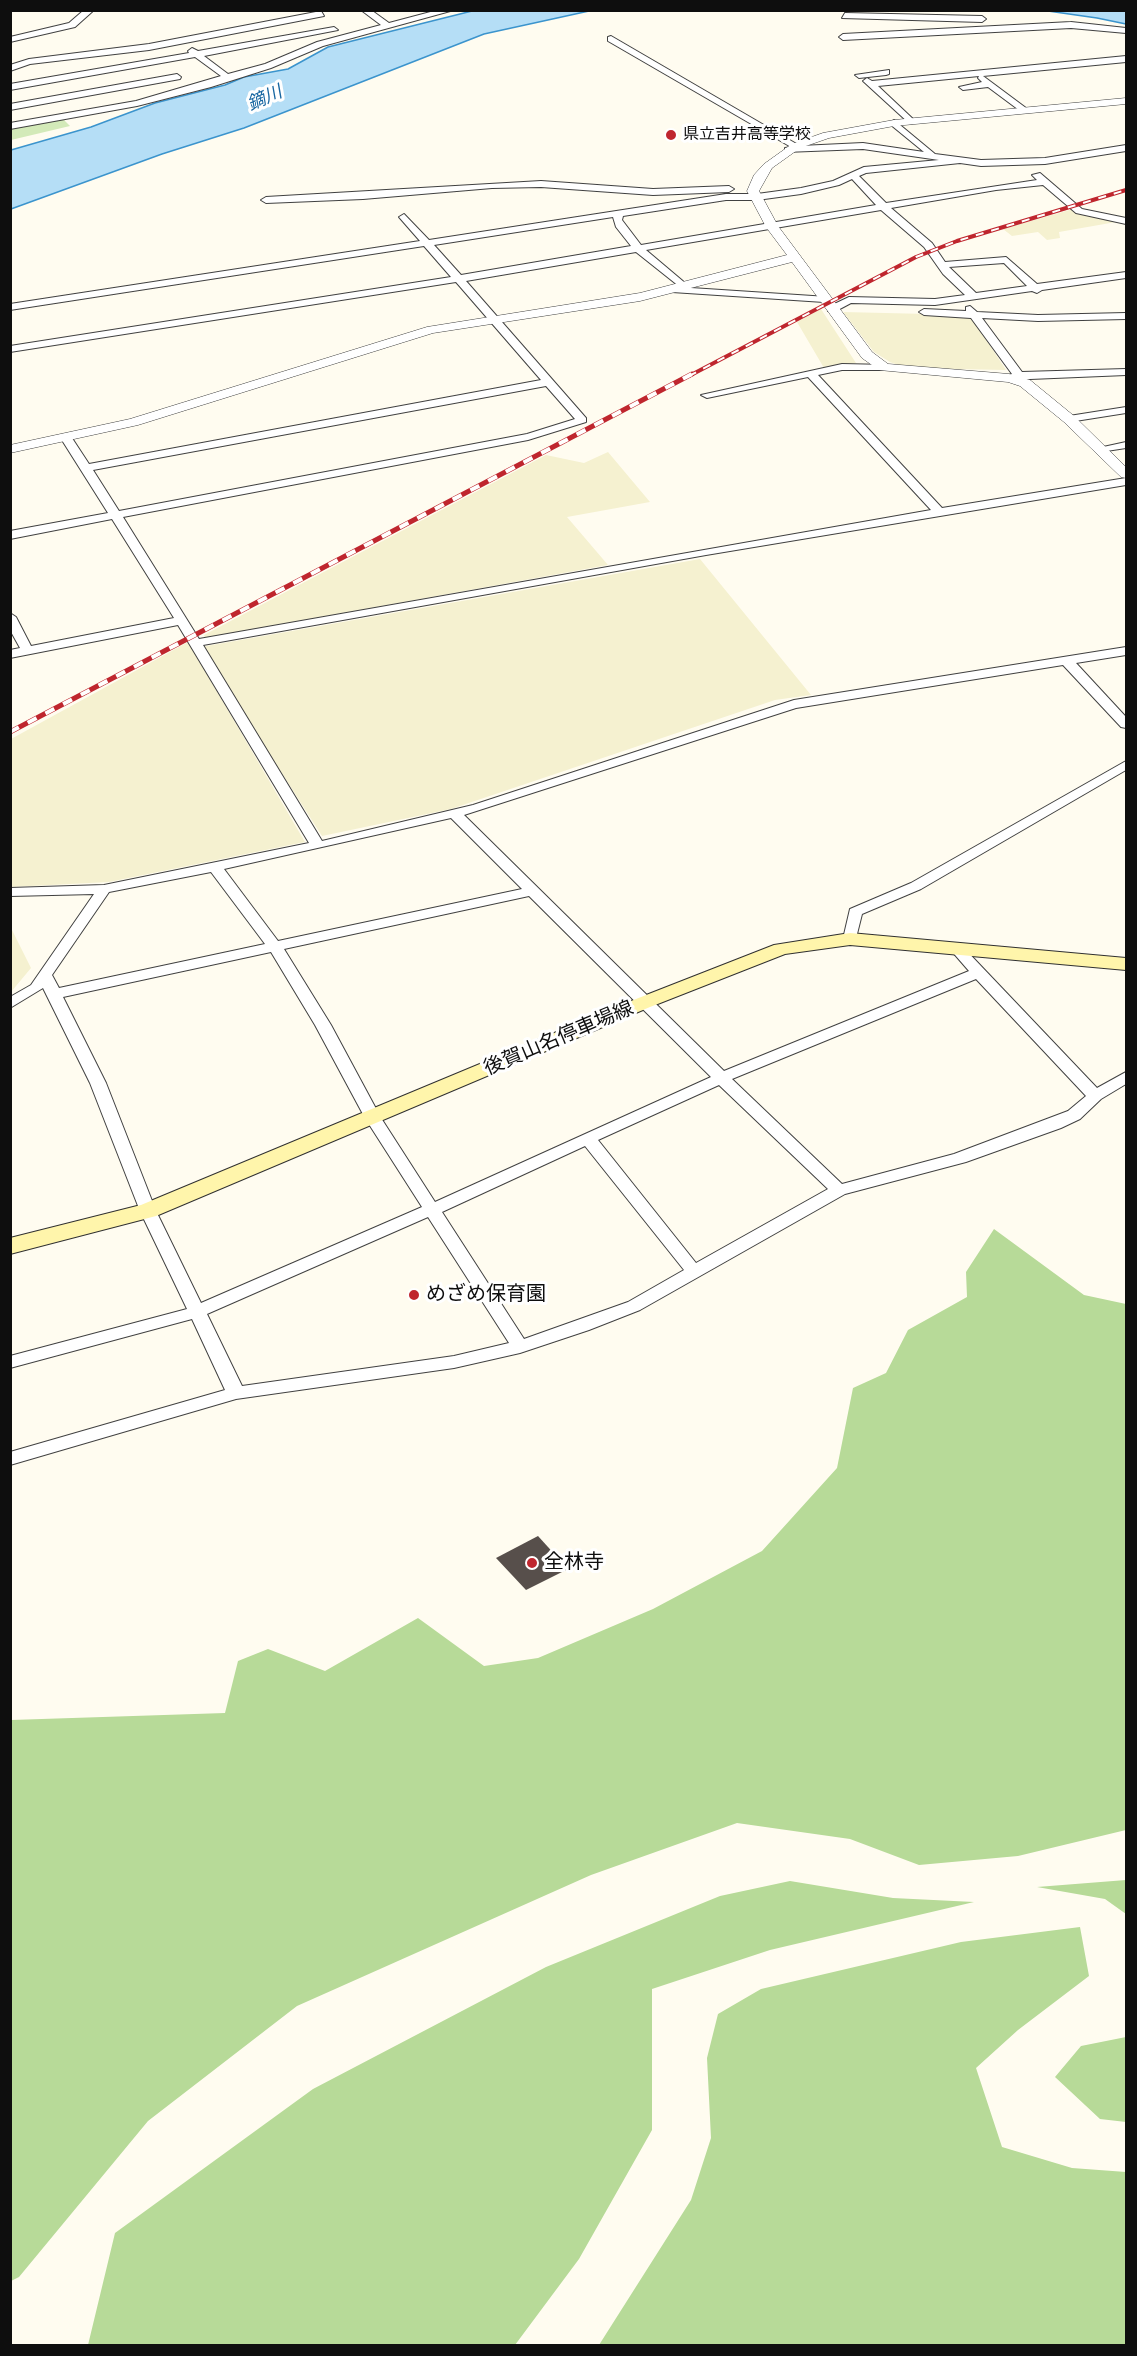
<!DOCTYPE html>
<meta charset="utf-8">
<style>
body{margin:0}
#map{position:relative;width:1137px;height:2356px;overflow:hidden;background:#fffcf0;font-family:"Source Serif 4",serif}
canvas{display:block}
.frame{position:absolute;inset:0;border:12px solid #0e0e0e;pointer-events:none}
</style>
<div id="map">
<canvas width="1137" height="2356"></canvas>
<div class="frame"></div>
</div>
<script>
const c = document.querySelector('canvas').getContext('2d');
c.lineJoin = 'round';
function fill(path, color) {
  c.fillStyle = color;
  c.fill(path, 'evenodd');
}
function toPath(rows) {
  const path = new Path2D();
  for (const r of rows) {
    path.moveTo(r[0], r[1]);
    for (let i = 2; i < r.length; i += 2) path.lineTo(r[i], r[i + 1]);
  }
  return path;
}
function stroke(path, color, width, dash) {
  c.strokeStyle = color;
  c.lineWidth = width;
  c.lineCap = dash ? 'butt' : 'round';
  c.setLineDash(dash || []);
  c.stroke(path);
}
function write(font, color, halo, rows, align = 'center') {
  c.font = font + ' "Source Serif 4","Noto Sans JP",serif';
  c.lineWidth = 6;
  c.setLineDash([]);
  c.textBaseline = 'middle';
  c.strokeStyle = halo;
  c.fillStyle = color;
  for (const [text, x, y, turn = 0] of rows) {
    c.save();
    c.translate(x, y);
    c.rotate((+turn || 0) * Math.PI / 180);
    c.textAlign = isNaN(turn) ? turn : align;
    if (halo) c.strokeText(text, 0, 0);
    c.fillText(text, 0, 0);
    c.restore();
  }
}
const farmland = toPath([
 [1073,209,1116,222,1059,232,1060,238,1047,240,1038,232,1012,236,1003,229],
 [821,309,856,363,824,368,797,322],
 [843,312,970,315,1006,370,906,368,890,362,874,352],
 [608,452,650,502,567,517,608,565,205,638,204,635,546,455,584,463],
 [700,559,811,695,775,700,451,809,322,836,201,647],
 [188,642,305,842,109,882,11,887,11,739],
 [11,928,31,968,11,992,10,992]
]);
const green = toPath([
 [63,119,70,126,11,140,11,128]
]);
const forest = toPath([
 [994,1229,1084,1295,1126,1304,1126,1830,1018,1856,919,1865,850,1839,737,1823,591,1875,297,2006,148,2121,19,2277,11,2281,11,1720,225,1713,238,1661,268,1649,325,1671,418,1618,484,1666,538,1658,653,1609,762,1551,837,1468,853,1388,886,1373,908,1330,967,1297,966,1272],
 [1126,1880,1126,1914,1105,1899,1037,1887],
 [790,1881,893,1898,974,1902,770,1950,652,1989,652,2130,579,2259,515,2345,88,2345,115,2233,313,2089,546,1967,720,1896],
 [1080,1927,1089,1976,1018,2030,976,2068,1002,2147,1072,2168,1126,2172,1126,2345,599,2345,691,2200,711,2138,707,2058,718,2014,761,1989,961,1942],
 [1126,2037,1126,2122,1100,2119,1055,2077,1081,2046]
]);
const water = toPath([
 [472,11,589,11,484,34,244,128,162,154,11,209,11,150,91,127,155,103,225,85,244,77,288,69,328,47,472,11],
 [1048,11,1126,11,1126,24,1097,18,1048,11]
]);
const building = toPath([
 [538,1536,568,1569,526,1590,496,1558]
]);
const minor = toPath([
 [84,10,94,10,75,27,10,42,10,37,69,23,84,10],
 [361,10,371,10,389,23,438,10,454,10,323,46,271,68,211,87,137,106,10,129,10,123,136,101,221,76,195,57,10,90,10,84,189,53,188,51,192,48,198,51,334,27,338,30,204,56,228,74,265,64,317,42,381,25,361,10],
 [321,11,324,16,149,50,30,64,10,71,10,65,29,59,149,44,321,11],
 [845,13,982,16,986,19,982,22,842,18,845,13],
 [1071,22,1126,28,1126,33,1071,28,843,40,839,37,843,34,1071,22],
 [611,36,800,146,863,143,924,152,891,125,889,123,894,120,935,154,981,160,1045,158,1126,145,1126,151,1045,164,981,166,960,163,866,173,859,176,886,203,1037,180,1032,175,1040,173,1082,209,1126,218,1126,224,1076,213,1043,185,996,190,891,208,932,243,945,262,1006,257,1037,284,1126,272,1126,278,1042,290,1037,293,1032,291,935,305,851,303,836,311,828,311,828,307,849,297,935,299,965,295,943,274,924,247,881,210,646,250,691,288,828,297,828,301,824,302,672,292,672,288,680,287,636,252,466,281,586,418,586,422,528,440,123,517,199,639,931,510,808,377,707,398,701,395,842,364,888,365,888,369,884,370,842,370,818,375,942,508,1126,478,1126,485,706,555,203,645,322,841,473,805,794,700,1126,647,1126,655,1076,663,1126,717,1126,728,1121,727,1063,665,796,708,464,815,724,1071,969,971,949,948,956,944,961,945,1097,1088,1126,1072,1126,1084,1101,1099,1080,1119,1061,1128,966,1162,845,1194,640,1310,589,1330,520,1353,454,1368,236,1399,10,1465,10,1452,225,1390,192,1319,10,1368,10,1356,187,1309,140,1211,90,1083,43,988,10,1008,10,997,31,985,94,894,10,896,10,888,104,885,309,843,178,625,10,658,10,650,20,648,10,630,10,613,16,617,31,646,174,618,112,519,10,539,10,531,108,513,60,437,62,435,70,435,89,464,541,380,456,282,10,352,10,346,451,277,424,246,10,310,10,304,420,241,399,217,404,214,429,240,726,194,757,194,801,188,833,181,864,167,939,160,863,149,785,152,785,148,791,147,608,41,608,37,611,36],
 [852,179,876,205,641,245,622,220,623,216,726,200,757,200,801,194,839,185,852,179],
 [613,217,616,227,631,246,461,275,434,245,613,217],
 [1004,263,1027,286,976,293,949,267,1004,263],
 [546,386,575,419,527,434,119,511,93,470,546,386],
 [451,818,522,889,278,941,224,869,451,818],
 [211,872,265,944,59,988,52,975,109,892,211,872],
 [529,896,711,1077,435,1202,381,1118,331,1025,284,949,529,896],
 [271,952,315,1025,365,1118,422,1207,201,1303,156,1211,106,1083,63,997,271,952],
 [976,979,1086,1096,1068,1111,954,1154,842,1184,732,1079,976,979],
 [719,1085,828,1189,696,1263,598,1140,719,1085],
 [585,1146,684,1270,628,1302,524,1339,442,1212,585,1146],
 [428,1217,509,1343,454,1356,242,1386,207,1314,428,1217],
 [1126,56,1126,62,983,76,1026,108,1026,112,1023,113,988,87,963,90,959,87,982,82,978,78,979,76,878,86,913,119,913,123,910,124,863,81,867,78,872,81,1126,56],
 [889,70,889,74,886,75,859,78,855,75,889,70],
 [177,74,181,77,180,79,10,110,10,104,177,74],
 [541,181,653,189,729,186,734,189,729,192,653,195,541,187,492,188,363,199,266,203,261,200,266,197,541,181],
 [970,306,977,312,1038,315,1126,313,1126,319,1038,321,982,318,1022,372,1126,369,1126,375,1006,380,1006,376,1012,374,971,318,924,315,919,312,924,309,966,311,966,307,970,306],
 [1126,407,1126,413,1069,422,1063,419,1069,416,1126,407],
 [1126,442,1126,448,1100,452,1094,449,1126,442],
 [1126,761,1126,770,921,889,862,914,855,942,850,943,843,939,850,909,911,883,1126,761]
]);
const tertiary = toPath([
 [1126,98,1126,104,894,126,829,138,800,148,772,168,759,191,778,226,872,352,888,364,1009,374,1030,380,1074,416,1126,467,1126,478,1121,477,1064,422,1020,386,1008,382,879,370,862,358,792,262,640,301,433,333,138,425,10,453,10,445,130,419,427,327,640,293,787,255,766,227,747,191,754,175,764,164,792,144,823,133,894,120,1126,98]
]);
const secondary = toPath([
 [850,933,1126,958,1126,970,850,945,785,954,650,1007,156,1216,10,1254,10,1238,141,1205,636,999,774,945,850,933]
]);
const railFar1 = toPath([
 [689,376,916,257,957,241,1126,190]
]);
const rail = toPath([
 [10,732,692,374]
]);
const markers = [
 [671,135,6,"#bf262e"],
 [414,1295,6,"#bf262e"],
 [532,1563,6,"#bf262e"]
];
const farPoinames = [
 ["県立吉井高等学校",683,135]
];
const farWaternames = [
 ["鏑川",265,99,-24]
];
const streetNames = [
 ["後賀山名停車場線",559,1039,-23]
];
const poiNames = [
 ["めざめ保育園",426,1295],
 ["全林寺",544,1563]
];
fill(farmland, '#f5f1d0');
fill(green, '#d3eab9');
fill(forest, '#b7da98');
fill(water, '#b5def6');
stroke(water, '#3b94cd', 1.5);
fill(building, '#574f4b');
stroke(minor, '#414141', 2);
stroke(tertiary, '#414141', 1);
stroke(secondary, '#303030', 2);
fill(minor, '#fff');
fill(tertiary, '#fff');
fill(secondary, '#fff5ab');
stroke(railFar1, '#bf262e', 4);
stroke(rail, '#bf262e', 5);
stroke(railFar1, '#fff', 2, [8]);
stroke(rail, '#fff', 4, [10]);
for (const [x, y, r, color] of markers) {
  const dot = new Path2D();
  dot.arc(x, y, r, 0, 2 * Math.PI);
  c.fillStyle = color;
  c.fill(dot);
  stroke(dot, '#fff', 2);
}
write('16px', '#0e0e0e', '#fff', farPoinames, 'left');
write('italic 18px', '#1766a1', '#fff', farWaternames);
write('20px', '#0e0e0e', '#fff', streetNames);
write('20px', '#0e0e0e', '#fff', poiNames, 'left');
</script>
